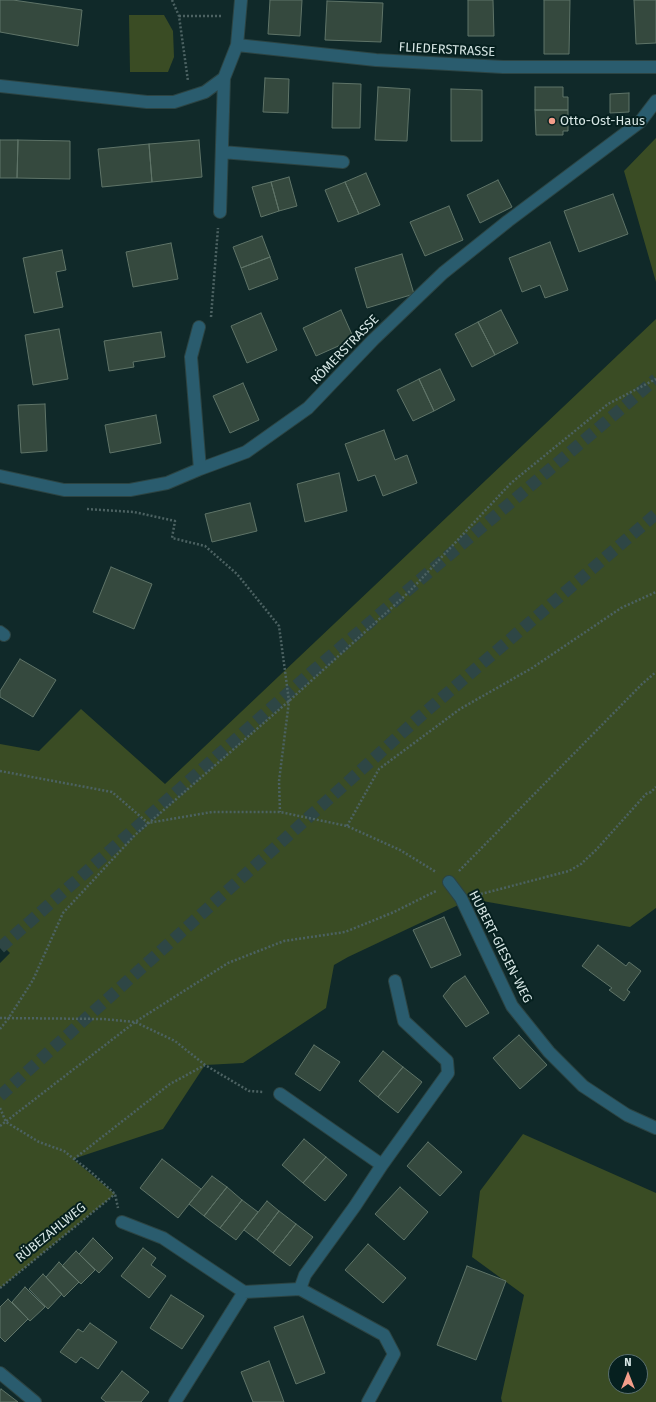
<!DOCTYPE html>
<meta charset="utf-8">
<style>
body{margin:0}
#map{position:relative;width:656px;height:1402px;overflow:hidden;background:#102929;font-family:"Fira Sans",sans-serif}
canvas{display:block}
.north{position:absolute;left:608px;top:1354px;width:40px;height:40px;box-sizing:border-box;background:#06201f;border:1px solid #5a706f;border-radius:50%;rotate:0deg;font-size:11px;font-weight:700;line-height:16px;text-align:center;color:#d8e7e6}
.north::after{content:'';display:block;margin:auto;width:14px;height:18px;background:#f49e8a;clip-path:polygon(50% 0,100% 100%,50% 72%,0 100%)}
</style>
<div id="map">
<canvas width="656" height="1402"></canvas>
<div class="north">N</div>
</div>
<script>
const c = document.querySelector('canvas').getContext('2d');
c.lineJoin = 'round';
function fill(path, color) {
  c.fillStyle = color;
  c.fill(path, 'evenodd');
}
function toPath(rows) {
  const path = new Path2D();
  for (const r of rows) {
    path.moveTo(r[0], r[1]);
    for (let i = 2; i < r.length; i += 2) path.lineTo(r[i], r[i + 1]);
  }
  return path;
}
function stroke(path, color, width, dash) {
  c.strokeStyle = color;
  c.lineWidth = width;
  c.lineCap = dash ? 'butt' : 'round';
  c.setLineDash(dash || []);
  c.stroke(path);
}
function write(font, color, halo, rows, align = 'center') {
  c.font = font + ' "Fira Sans",sans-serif';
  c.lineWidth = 4;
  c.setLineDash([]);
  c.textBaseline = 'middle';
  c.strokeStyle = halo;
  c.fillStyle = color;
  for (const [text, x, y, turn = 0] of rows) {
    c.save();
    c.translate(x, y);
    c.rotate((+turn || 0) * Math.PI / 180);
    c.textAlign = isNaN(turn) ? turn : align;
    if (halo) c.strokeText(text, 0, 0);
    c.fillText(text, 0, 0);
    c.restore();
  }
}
const green = toPath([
 [129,15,164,15,173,31,174,57,168,72,130,72],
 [656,138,656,282,624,171],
 [656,319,656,908,630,927,471,899,348,957,334,965,326,1008,243,1063,205,1065,163,1129,73,1159,115,1194,0,1288,0,963,10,953,0,943,0,744,39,751,81,709,165,784],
 [523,1134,656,1193,656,1402,502,1402,501,1398,524,1295,472,1257,480,1191],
 [616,1362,640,1362,640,1386,616,1386]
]);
const building = toPath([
 [0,0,13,0,82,10,78,46,0,32,0,0],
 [270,0,302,0,300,36,268,34,270,0],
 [468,0,493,0,494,36,468,36,468,0],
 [544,0,570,0,569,54,544,54,544,0],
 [634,0,656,0,656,43,636,44,634,0],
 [327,1,383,3,381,42,325,40,327,1],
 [265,78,289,79,288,113,263,112,265,78],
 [333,83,361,84,360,128,332,128,333,83],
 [378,87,410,89,407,141,375,140,378,87],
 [535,87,563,87,563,97,568,97,568,110,535,110,535,87],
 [451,89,482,90,482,141,451,141,451,89],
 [629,93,629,112,610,113,610,94,629,93],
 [535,110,568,110,568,131,563,131,563,135,536,135,535,110],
 [0,140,18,140,17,178,0,178,0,140],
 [18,140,70,141,70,179,17,178,18,140],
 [199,140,202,177,152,182,149,144,199,140],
 [149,144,152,182,102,187,98,149,149,144],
 [366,173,380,205,359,214,345,182,366,173],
 [289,177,297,206,279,211,271,182,289,177],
 [498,180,512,207,480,223,467,195,498,180],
 [271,182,279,211,261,217,252,187,271,182],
 [345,182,359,214,338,222,325,190,345,182],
 [613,194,628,234,579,252,564,211,613,194],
 [449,206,463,240,425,256,410,222,449,206],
 [262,236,270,257,241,268,233,247,262,236],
 [550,242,568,290,545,298,540,285,522,292,509,258,550,242],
 [171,243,178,279,133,287,126,252,171,243],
 [62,250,66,270,56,272,63,307,34,313,23,258,62,250],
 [402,254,414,294,367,308,355,268,402,254],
 [270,257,278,279,249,290,241,268,270,257],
 [341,310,354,339,316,356,303,328,341,310],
 [501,310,518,343,495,355,478,322,501,310],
 [261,313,277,350,247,363,231,326,261,313],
 [478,322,495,355,472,367,455,334,478,322],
 [59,329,68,379,33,385,25,335,59,329],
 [161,332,165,357,133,362,134,367,109,371,104,341,161,332],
 [440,369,455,400,434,411,419,379,440,369],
 [419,379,434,411,413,421,397,390,419,379],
 [243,383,259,420,230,433,213,396,243,383],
 [45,404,47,451,21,453,18,405,45,404],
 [156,415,161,443,110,453,105,425,156,415],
 [384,430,395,460,407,455,417,483,383,496,375,475,358,481,345,444,384,430],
 [339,473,347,511,305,522,297,484,339,473],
 [250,503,257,531,212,542,205,514,250,503],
 [111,567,152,584,134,629,93,612,111,567],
 [20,659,56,680,33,717,0,697,0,691,20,659],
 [444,917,461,955,431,968,413,930,444,917],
 [598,945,626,966,629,962,641,971,627,990,630,992,624,1001,609,990,612,988,582,966,598,945],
 [465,976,489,1013,466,1027,443,996,453,984,465,976],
 [519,1035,547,1065,520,1089,493,1058,519,1035],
 [314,1045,340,1062,320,1091,295,1074,314,1045],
 [383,1051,403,1067,378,1097,359,1081,383,1051],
 [403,1067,422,1082,398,1113,378,1097,403,1067],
 [304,1139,326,1157,303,1183,282,1165,304,1139],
 [428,1142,462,1172,440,1196,407,1166,428,1142],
 [326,1157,347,1175,325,1201,303,1183,326,1157],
 [162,1159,201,1189,178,1218,140,1188,162,1159],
 [212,1176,227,1187,204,1216,189,1204,212,1176],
 [227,1187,242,1200,220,1228,204,1216,227,1187],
 [400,1187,428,1212,404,1240,375,1214,400,1187],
 [242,1200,258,1212,236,1240,220,1228,242,1200],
 [267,1201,279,1211,257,1240,244,1230,267,1201],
 [279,1211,296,1224,273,1253,257,1240,279,1211],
 [296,1224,313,1237,290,1266,273,1253,296,1224],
 [93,1238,113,1258,99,1273,79,1254,93,1238],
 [368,1244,406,1278,383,1303,345,1270,368,1244],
 [143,1248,156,1258,151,1265,166,1276,149,1298,121,1276,143,1248],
 [76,1251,95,1270,81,1284,62,1266,76,1251],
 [59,1262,79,1282,64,1297,46,1277,59,1262],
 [467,1266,506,1281,476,1360,437,1345,467,1266],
 [43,1274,62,1294,48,1309,29,1289,43,1274],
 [25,1287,45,1307,30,1321,12,1302,25,1287],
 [171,1295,204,1316,182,1349,150,1328,171,1295],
 [8,1299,28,1319,5,1342,0,1337,0,1307,8,1299],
 [303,1316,325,1373,296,1384,274,1327,303,1316],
 [90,1323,117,1342,98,1369,81,1357,76,1363,60,1352,78,1329,83,1332,90,1323],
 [269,1361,284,1402,253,1402,241,1372,269,1361],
 [122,1371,149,1392,141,1402,106,1402,101,1398,122,1371],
 [1,1389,18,1402,0,1402,0,1391,1,1389]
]);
const highwayTunnel = toPath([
 [0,948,314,670,656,379],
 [0,1096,423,714,656,514]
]);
const path = toPath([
 [172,0,179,16,188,81],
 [179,16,223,16],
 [211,317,218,228],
 [87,509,134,512,175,521,172,538,205,546,237,574,279,626,289,701,279,781,280,812],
 [0,771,112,792,148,823,212,812,280,812,347,826,400,850,436,872],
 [347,826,379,769,460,709,532,668,621,608,656,592],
 [459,871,642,684,656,672],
 [477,895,569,871,581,864,596,850,646,794,651,792,656,787],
 [0,1018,103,1019,135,1022,175,1041,205,1065],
 [0,1029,8,1019,33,980,63,913,135,835,289,701,409,592,511,483,608,404,656,379],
 [0,1108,6,1122,39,1142,64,1151,92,1173,115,1194,118,1208],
 [0,1126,135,1022,228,963,284,941,345,932,394,912,436,891],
 [74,1159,170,1084,205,1065,249,1091,264,1092],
 [0,1288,115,1194]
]);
const minor = toPath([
 [237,45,376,60,503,67,656,67],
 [0,86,147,102,174,102,205,92,224,78,237,45,241,0],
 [222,152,343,162],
 [220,212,224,78],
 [199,327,191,357,200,469],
 [0,476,64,490,130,490,167,483,200,469,246,452,308,408,373,340,443,273,508,221,640,122,656,101],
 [0,632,4,635],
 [449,882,461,898,512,1006,549,1052,583,1086,627,1115,656,1128],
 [280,1094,382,1165,355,1206,305,1275,300,1289],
 [382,1165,448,1073,447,1061,404,1021,395,981],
 [122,1222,163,1238,244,1292],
 [244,1292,300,1289,384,1335,394,1354,368,1402],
 [0,1373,35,1402],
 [175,1402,244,1292]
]);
const markers = [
 [552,121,4,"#f49e8a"]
];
const streetNames = [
 ["FLIEDERSTRASSE",447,50,3],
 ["RÖMERSTRASSE",345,350,-46],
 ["HUBERT-GIESEN-WEG",500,947,63],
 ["RÜBEZAHLWEG",51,1233,-39]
];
const poiNames = [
 ["Otto-Ost-Haus",560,121]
];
fill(green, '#3a4c24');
fill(building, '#35493e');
stroke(building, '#5f7468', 1);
stroke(highwayTunnel, '#2e4645', 12, [12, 6]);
stroke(minor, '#2c4443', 14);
stroke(path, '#4c6262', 2.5, [2, 2]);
stroke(minor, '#2a5c6e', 12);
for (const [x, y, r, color] of markers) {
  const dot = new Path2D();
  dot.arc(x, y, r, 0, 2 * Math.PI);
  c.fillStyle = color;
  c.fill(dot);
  stroke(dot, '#06201f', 1.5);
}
write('13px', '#d8e7e6', '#06201f', streetNames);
write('13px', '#d8e7e6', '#06201f', poiNames, 'left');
</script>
